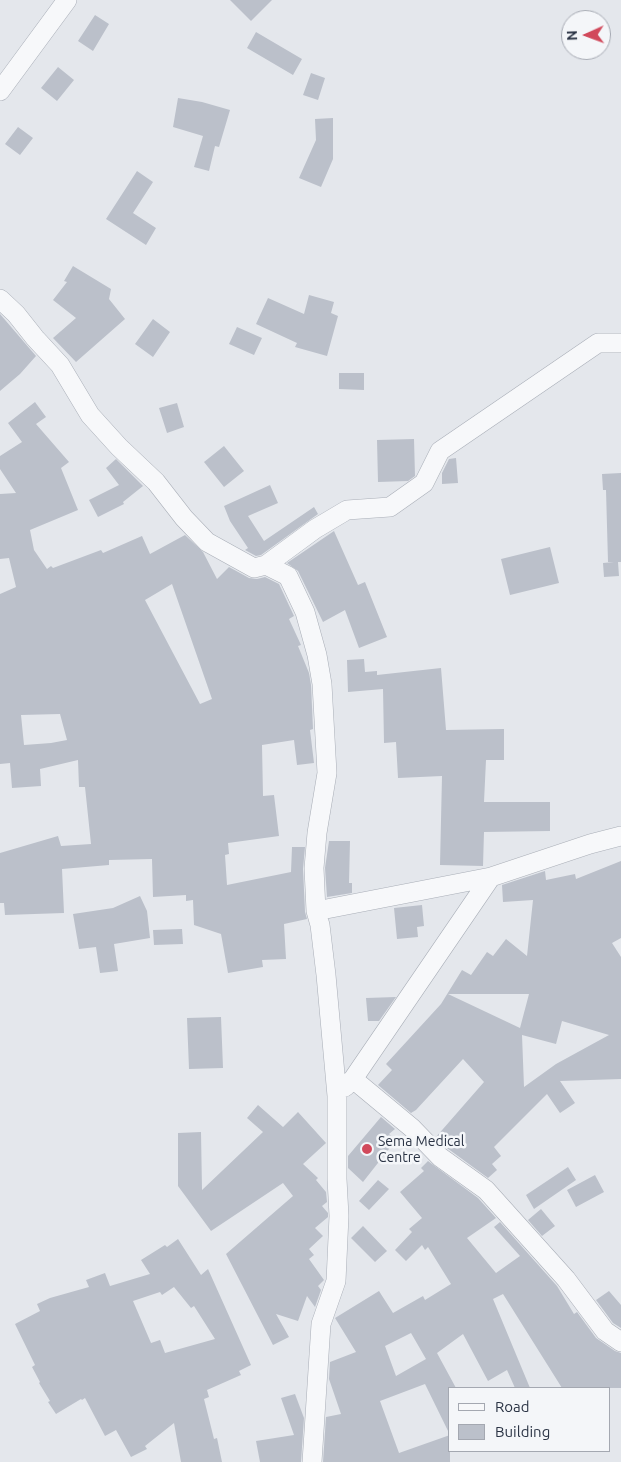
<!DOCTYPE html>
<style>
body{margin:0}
#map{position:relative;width:621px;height:1462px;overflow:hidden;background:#e4e7ec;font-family:Ubuntu,sans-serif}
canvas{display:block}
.legend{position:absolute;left:448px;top:1387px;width:162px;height:65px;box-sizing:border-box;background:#f4f6f9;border:1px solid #a4a8b1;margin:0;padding:6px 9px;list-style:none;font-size:15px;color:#2b3445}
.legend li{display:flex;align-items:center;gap:10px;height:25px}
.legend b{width:25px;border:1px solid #a4a8b1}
.north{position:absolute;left:561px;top:10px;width:50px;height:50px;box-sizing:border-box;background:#f4f6f9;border:1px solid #a4a8b1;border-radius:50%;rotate:268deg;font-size:14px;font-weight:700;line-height:20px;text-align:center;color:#2b3445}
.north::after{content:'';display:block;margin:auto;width:18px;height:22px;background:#d1495b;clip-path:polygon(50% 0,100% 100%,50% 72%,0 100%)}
</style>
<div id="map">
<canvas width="621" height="1462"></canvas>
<ul class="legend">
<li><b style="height:6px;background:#f7f8fa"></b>Road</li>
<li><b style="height:14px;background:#bbc0ca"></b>Building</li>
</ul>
<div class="north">N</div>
</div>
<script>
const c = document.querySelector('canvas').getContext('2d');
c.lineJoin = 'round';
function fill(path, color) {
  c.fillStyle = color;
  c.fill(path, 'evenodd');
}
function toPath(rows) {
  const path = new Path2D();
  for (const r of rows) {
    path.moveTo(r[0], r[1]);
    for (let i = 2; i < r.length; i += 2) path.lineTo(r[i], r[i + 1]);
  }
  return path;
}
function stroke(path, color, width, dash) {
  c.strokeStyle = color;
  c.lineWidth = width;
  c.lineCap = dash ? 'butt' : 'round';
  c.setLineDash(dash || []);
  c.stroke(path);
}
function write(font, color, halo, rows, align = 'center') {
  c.font = font + ' Ubuntu,sans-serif';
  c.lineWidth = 5;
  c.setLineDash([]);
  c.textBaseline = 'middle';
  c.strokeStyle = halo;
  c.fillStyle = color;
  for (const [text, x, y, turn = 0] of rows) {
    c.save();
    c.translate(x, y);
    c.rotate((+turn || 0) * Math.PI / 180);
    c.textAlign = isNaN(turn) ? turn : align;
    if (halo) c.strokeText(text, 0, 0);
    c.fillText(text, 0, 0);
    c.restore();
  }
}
const building = toPath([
 [230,0,272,0,251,21],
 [95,15,109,24,93,51,78,41],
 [256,32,302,59,293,75,247,48],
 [58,67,74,80,57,101,41,88],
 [311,73,325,78,318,100,303,95],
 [178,98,202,102,230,110,219,147,215,146,209,171,194,167,203,136,173,127],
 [333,118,333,159,321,187,299,178,316,140,315,119],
 [18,127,33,138,20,155,5,144],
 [137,171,153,182,133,213,156,228,146,245,106,219],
 [73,266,111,289,109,299,125,319,76,362,53,338,76,318,53,300,67,282,64,281],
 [309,295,334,302,331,313,338,316,327,356,295,347,297,343,256,324,268,298,304,314],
 [0,314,36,356,20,374,0,391],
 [153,319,170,332,153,357,135,344],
 [237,327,262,338,254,355,229,344],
 [339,373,364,373,364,390,339,389],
 [35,402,46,417,36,424,69,462,61,468,78,510,30,530,34,550,47,569,51,566,53,568,101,550,103,553,142,536,150,554,185,535,203,552,217,579,229,567,249,578,257,579,265,577,279,584,294,616,289,619,301,645,298,646,309,673,311,685,313,729,310,730,314,763,297,765,294,740,262,745,263,796,274,795,279,836,228,843,229,854,225,855,227,885,291,872,292,847,305,847,303,869,305,912,307,919,284,924,286,959,262,960,263,967,228,973,221,934,194,925,193,900,186,901,186,895,153,897,152,859,109,860,109,865,62,869,64,913,5,915,4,903,0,903,0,853,58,836,61,846,91,844,85,787,79,787,78,760,40,769,41,786,12,788,10,763,0,764,0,594,16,587,9,558,0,559,0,494,16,493,0,469,0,456,22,442,8,423],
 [172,584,212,699,200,704,145,600],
 [60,714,67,740,51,743,24,745,21,715],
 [177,403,184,427,167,433,159,408],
 [414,439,415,476,408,481,378,482,377,440],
 [224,446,244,471,224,487,204,462],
 [456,458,458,483,442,484,442,473,449,459],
 [116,459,143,486,123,502,124,504,98,517,89,500,119,485,106,468],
 [621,473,621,562,618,562,619,576,604,577,603,563,614,562,608,562,606,490,603,490,602,474],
 [270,485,278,503,248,516,264,541,314,507,318,514,261,555,256,556,245,550,248,548,230,521,224,506],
 [334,531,358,585,365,582,387,637,359,648,345,610,323,622,298,571,287,563],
 [550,547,559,583,510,595,501,559],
 [364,659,365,672,377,671,377,675,441,668,446,730,504,729,504,760,486,760,484,802,550,802,550,831,484,832,483,866,440,865,442,776,398,778,396,742,384,743,383,689,348,692,347,660],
 [329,841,350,841,349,883,352,883,352,893,327,897,325,868],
 [621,861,621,938,612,943,621,957,621,1079,560,1081,575,1103,560,1113,547,1094,494,1147,501,1156,492,1164,497,1170,488,1178,447,1148,436,1137,484,1082,463,1059,416,1110,411,1113,378,1085,392,1070,386,1064,441,1004,462,970,471,975,487,952,493,956,506,939,527,956,533,900,503,902,502,885,545,871,546,880,575,874,576,879],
 [448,994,529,994,520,1028],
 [562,1021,609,1035,556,1064,524,1087,522,1035,556,1044],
 [140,896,147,911,150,938,114,944,118,971,100,973,96,947,79,949,73,914,113,908],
 [422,905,424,926,417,927,418,937,397,939,394,908],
 [182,929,183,944,154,945,153,930],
 [396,997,379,1021,368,1021,366,998],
 [221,1017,223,1068,189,1069,187,1018],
 [258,1105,283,1127,298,1112,326,1143,303,1164,318,1178,316,1180,326,1192,327,1202,322,1206,328,1213,328,1217,315,1228,323,1236,309,1249,314,1255,309,1259,324,1280,318,1286,321,1290,315,1307,307,1296,298,1321,276,1314,289,1337,273,1345,226,1254,293,1196,283,1183,211,1231,178,1186,178,1133,201,1132,202,1190,263,1132,247,1118],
 [381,1117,395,1129,389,1134,396,1140,363,1182,348,1168,348,1156],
 [428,1161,478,1198,496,1218,467,1238,496,1273,520,1256,494,1227,500,1222,557,1286,574,1314,577,1312,596,1338,615,1351,621,1353,621,1388,562,1388,503,1294,493,1299,530,1388,515,1388,507,1370,488,1381,463,1334,437,1353,456,1388,450,1388,450,1435,425,1384,380,1401,399,1453,450,1435,450,1462,323,1462,326,1417,341,1414,329,1379,330,1362,356,1352,335,1318,379,1291,393,1313,423,1296,425,1300,451,1284,428,1247,425,1250,422,1245,406,1261,395,1250,412,1232,409,1229,422,1218,400,1192,424,1171,421,1168],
 [411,1333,426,1359,396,1376,385,1346],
 [568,1167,576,1180,534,1209,526,1195],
 [595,1175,604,1192,576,1207,567,1190],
 [378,1180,389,1189,369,1210,359,1201],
 [541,1209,555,1226,542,1236,528,1220],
 [363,1226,387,1251,375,1262,351,1238],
 [178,1239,201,1275,208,1269,251,1365,239,1371,241,1375,207,1390,209,1397,204,1399,214,1439,217,1438,222,1462,181,1462,174,1423,145,1446,147,1449,131,1457,116,1430,105,1436,85,1398,82,1400,81,1399,56,1414,48,1402,50,1401,39,1383,40,1382,32,1367,35,1365,15,1324,40,1311,37,1304,50,1298,89,1287,86,1280,105,1273,110,1286,150,1274,141,1260,165,1245,167,1247],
 [174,1287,191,1308,194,1306,215,1339,165,1353,160,1340,151,1343,133,1301,160,1292,162,1295],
 [609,1291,621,1305,621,1328,613,1323,596,1300],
 [295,1394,304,1418,301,1462,260,1462,256,1441,294,1435,281,1398]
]);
const minor = toPath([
 [0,91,67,0],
 [0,299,16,314,35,338,60,365,90,415,119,447,156,482,184,518,207,542,254,568,266,565,288,576,305,612,317,655,322,684,327,773,317,833,314,868,316,911,320,925,326,975,337,1096,337,1179,339,1216,336,1281,321,1324,312,1462],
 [266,565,315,529,347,510,390,507,424,483,440,451,598,343,621,343],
 [316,911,491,877,590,844,621,836],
 [353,1079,412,1128,440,1157,486,1190,566,1279,605,1331,621,1342],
 [345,1087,353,1079,491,877]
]);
const markers = [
 [367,1149,6,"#d1495b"]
];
const poiNames = [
 ["Sema Medical",378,1141],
 ["Centre",378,1157]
];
fill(building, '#bbc0ca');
stroke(minor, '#a9aeb7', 20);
stroke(minor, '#f7f8fa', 19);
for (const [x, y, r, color] of markers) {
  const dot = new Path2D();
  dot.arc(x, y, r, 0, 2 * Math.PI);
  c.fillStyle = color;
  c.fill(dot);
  stroke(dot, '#f4f6f9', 2);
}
write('14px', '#2b3445', '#f4f6f9', poiNames, 'left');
</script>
